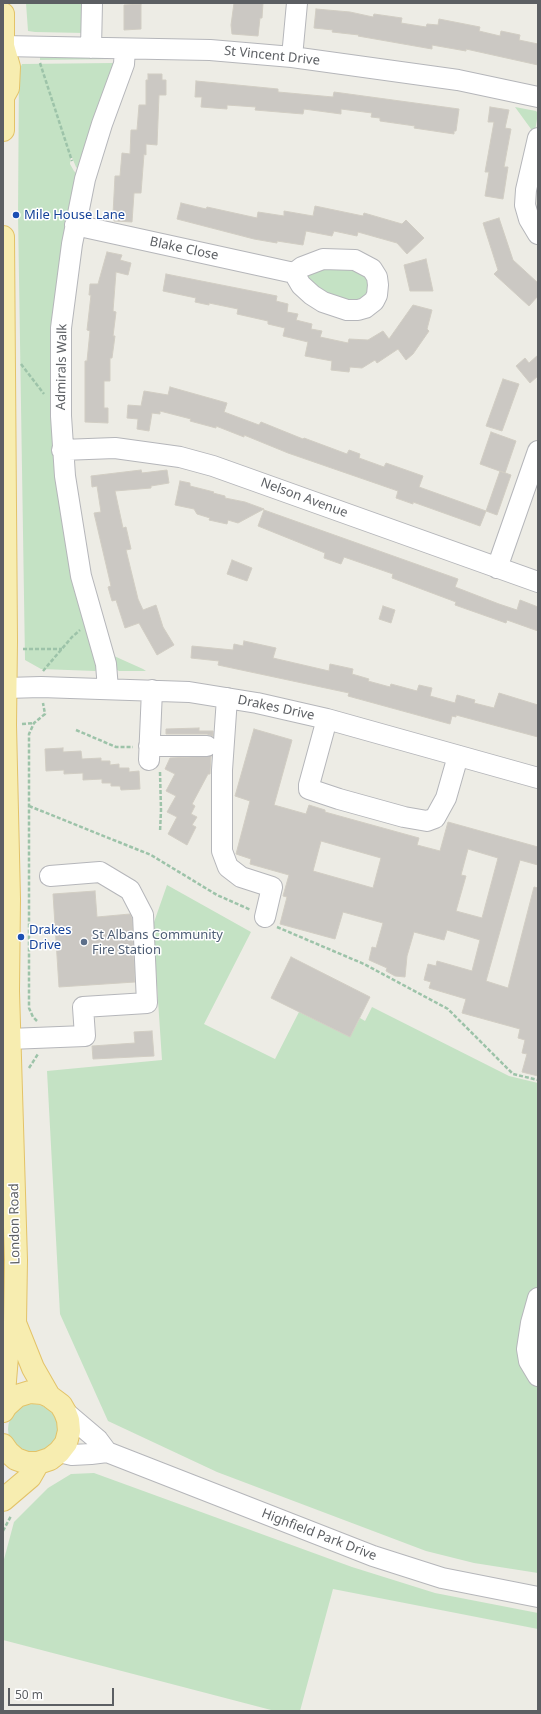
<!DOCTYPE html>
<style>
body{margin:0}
#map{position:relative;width:541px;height:1714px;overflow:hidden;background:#edece5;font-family:"Noto Sans",sans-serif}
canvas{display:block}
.frame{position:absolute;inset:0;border:4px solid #5c5f63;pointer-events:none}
.scale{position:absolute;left:8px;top:1688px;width:106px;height:18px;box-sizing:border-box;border:2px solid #5c5f63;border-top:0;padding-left:5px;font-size:12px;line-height:14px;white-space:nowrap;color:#5c5f63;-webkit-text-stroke:3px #fff;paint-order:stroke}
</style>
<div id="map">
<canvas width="541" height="1714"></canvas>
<div class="frame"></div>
<div class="scale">50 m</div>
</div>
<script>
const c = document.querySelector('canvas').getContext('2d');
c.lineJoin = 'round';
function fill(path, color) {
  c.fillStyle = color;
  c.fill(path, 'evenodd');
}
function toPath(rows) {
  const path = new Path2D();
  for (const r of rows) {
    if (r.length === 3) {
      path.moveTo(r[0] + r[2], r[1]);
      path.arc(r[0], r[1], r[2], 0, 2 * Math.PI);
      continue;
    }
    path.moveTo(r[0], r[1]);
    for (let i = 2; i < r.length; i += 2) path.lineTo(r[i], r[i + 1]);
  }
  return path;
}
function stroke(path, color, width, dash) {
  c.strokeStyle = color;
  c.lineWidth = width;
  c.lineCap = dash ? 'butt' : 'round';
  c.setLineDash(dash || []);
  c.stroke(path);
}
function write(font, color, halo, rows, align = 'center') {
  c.font = font + ' "Noto Sans",sans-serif';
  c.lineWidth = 3;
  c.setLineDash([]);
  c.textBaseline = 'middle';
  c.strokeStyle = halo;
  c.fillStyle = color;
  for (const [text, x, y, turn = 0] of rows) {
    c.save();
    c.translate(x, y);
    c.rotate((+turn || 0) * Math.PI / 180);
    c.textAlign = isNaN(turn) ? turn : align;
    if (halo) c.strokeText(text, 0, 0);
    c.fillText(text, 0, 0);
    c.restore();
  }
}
const green = toPath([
 [26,3,88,3,85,33,35,32,28,31],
 [40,56,109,57,113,59,40,60],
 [114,63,82,173,76,167,71,155,70,164,74,171,80,177,53,443,102,666,95,671,41,669,25,660,18,214,19,71,22,64],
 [515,107,536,111,538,113,535,131,531,129],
 [328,264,367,272,371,295,347,305,307,282,307,273],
 [114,656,143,669,146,671,119,671,115,669],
 [167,885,251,932,204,1024,275,1059,299,1012,350,1037,360,1018,365,1021,372,1007,509,1076,538,1083,538,1573,474,1563,426,1551,217,1472,108,1421,60,1314,47,1071,162,1060,153,925],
 [33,1429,25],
 [94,1473,352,1567,435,1593,538,1613,538,1629,333,1589,300,1711,275,1711,3,1640,3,1563,14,1522,48,1488,71,1474]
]);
const building = toPath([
 [234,3,263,3,262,18,260,18,258,36,232,34,231,25,234,3],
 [141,4,141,29,124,30,124,5,141,4],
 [316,9,350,12,373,17,374,14,402,18,401,23,426,27,427,24,438,25,439,19,480,27,479,31,500,36,501,31,520,35,519,40,538,44,538,65,466,49,466,51,432,45,432,49,358,36,359,35,332,32,333,30,314,28,316,9],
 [148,74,162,74,162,80,166,80,166,95,159,95,157,145,146,144,146,155,144,154,141,193,134,193,132,222,114,221,114,214,113,214,115,176,120,176,122,153,130,154,131,130,137,130,139,105,146,105,146,80,148,80,148,74],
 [196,81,278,89,278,92,333,97,334,92,459,109,456,131,454,131,454,134,414,128,415,126,380,121,380,118,371,117,372,113,341,109,341,114,304,109,303,114,255,110,256,107,227,105,227,109,201,107,202,97,195,97,196,81],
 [490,107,509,110,505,128,511,129,504,167,508,167,503,199,485,196,489,172,485,172,494,122,488,122,490,107],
 [181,203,206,209,207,207,257,218,258,212,284,216,284,211,313,216,315,206,363,216,364,213,402,224,406,220,424,238,407,254,397,243,358,232,357,236,334,231,332,236,306,231,303,245,277,241,277,243,254,239,177,219,181,203],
 [499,218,513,260,538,283,538,296,529,306,494,274,498,270,483,223,499,218],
 [107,252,122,255,120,260,131,263,128,275,116,272,113,311,116,312,113,336,115,336,112,358,110,358,110,381,104,381,104,408,108,408,108,423,85,422,85,361,87,361,90,331,87,330,91,295,89,295,90,284,98,284,107,252],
 [426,259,433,291,410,291,404,265,426,259],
 [166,274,277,296,276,301,288,304,287,312,298,314,296,320,312,324,311,329,322,331,320,337,348,343,349,339,368,340,383,331,389,339,413,305,432,310,427,329,429,331,413,354,406,360,398,349,377,363,375,360,362,368,350,367,349,372,331,370,332,361,305,356,308,342,283,336,285,328,268,324,268,321,237,314,238,309,209,303,209,305,195,302,196,298,163,291,166,274],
 [538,355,538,376,530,383,516,366,525,358,529,363,538,355],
 [503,379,519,384,502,431,486,426,503,379],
 [170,387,227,403,224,412,259,425,261,422,303,439,304,438,347,454,349,450,360,454,359,458,384,467,386,463,423,476,419,487,486,511,480,526,413,502,413,504,396,498,398,491,288,453,244,435,244,437,216,426,216,428,190,421,191,419,160,411,160,414,152,413,149,431,137,429,138,419,127,418,128,405,141,406,144,391,168,395,170,387],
 [491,432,516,441,505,473,480,464,491,432],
 [141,470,142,473,167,470,169,483,151,486,151,488,115,491,123,528,126,527,131,549,126,550,138,599,143,610,156,605,163,627,174,645,157,655,139,623,125,628,116,600,112,601,108,587,111,586,94,513,101,512,97,486,92,487,91,476,141,470],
 [500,471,511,475,497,515,486,511,500,471],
 [180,481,190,483,190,486,214,492,213,493,225,496,225,498,245,502,264,509,238,523,228,520,227,524,209,520,210,518,197,514,194,509,175,505,180,481],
 [264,510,458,579,455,587,499,604,517,610,520,600,538,607,538,631,507,620,506,623,455,605,456,602,392,578,393,574,370,566,344,557,341,564,324,558,325,553,258,526,264,510],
 [232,560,252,568,247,581,227,574,232,560],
 [383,606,395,610,391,623,379,619,383,606],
 [244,641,276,648,273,658,329,671,330,664,353,669,352,674,369,679,368,681,390,687,391,684,417,691,419,685,432,688,430,696,455,703,457,695,475,700,474,703,494,708,499,693,538,705,538,737,456,715,456,717,452,716,450,724,348,696,349,693,218,665,219,661,191,658,192,646,233,650,234,644,243,646,244,641],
 [199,728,199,731,213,731,213,736,207,734,166,734,166,729,199,728],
 [254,729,292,740,274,805,306,814,309,805,325,810,325,812,419,838,417,845,440,851,448,822,538,847,538,865,520,860,486,981,508,988,534,887,538,888,538,1076,522,1072,527,1054,522,1053,525,1040,518,1038,520,1029,462,1013,466,999,429,988,431,982,424,980,428,964,436,966,437,961,472,971,480,940,447,930,444,940,414,932,407,956,405,977,395,976,386,971,387,968,369,960,372,947,376,948,383,923,343,912,335,939,280,924,287,897,283,896,289,875,250,864,251,859,236,854,250,801,235,796,254,729],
 [321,841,381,858,373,888,313,871,321,841],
 [468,849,498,858,482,918,456,911,466,876,461,875,468,849],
 [63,748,63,752,81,751,82,759,101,758,101,761,110,761,110,765,119,764,119,768,129,768,129,772,139,771,140,789,121,790,120,786,111,786,111,783,102,783,102,779,83,780,83,773,64,774,64,770,46,771,45,749,63,748],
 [211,756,210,774,208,774,192,804,195,806,191,814,197,817,192,825,196,827,187,845,168,834,177,817,167,812,176,796,166,791,175,774,165,769,170,758,211,756],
 [95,891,97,917,130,914,132,918,135,982,59,987,53,894,95,891],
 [291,957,370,997,350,1037,271,998,291,957],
 [152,1031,154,1056,93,1059,92,1046,135,1043,134,1032,152,1031]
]);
const path = toPath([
 [40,63,72,161],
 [21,364,44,394],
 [23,649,62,649],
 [43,671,72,637,80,630],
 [22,724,34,723],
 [76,730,116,747,133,747],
 [160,772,161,810,160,832],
 [29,806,151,855,217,895,251,910],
 [277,927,364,964,448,1009,513,1074,538,1080],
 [37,1021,33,1017,29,1008,29,734,34,723,45,714,43,703],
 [29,1068,38,1054],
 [3,1531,11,1516]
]);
const minor = toPath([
 [3,46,210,50,292,57,458,80,538,97],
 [91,48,92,3],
 [292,57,297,3],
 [538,138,526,190,525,205,529,219,538,234],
 [75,225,294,273,302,267,323,259,355,260,372,269,377,277,378,285,377,295,374,301,365,308,358,310,347,310,323,302,312,295,301,285,294,273],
 [62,450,115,448,180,457,213,466,538,582],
 [497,568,538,451],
 [6,688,41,687,189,692,257,703,327,719,538,778],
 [108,689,106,664,81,576,65,476,61,416,61,328,72,244,85,179,102,124,124,64,125,49],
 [227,698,222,770,222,851,228,867,241,877,272,887,265,917],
 [327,719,309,785,309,789,339,799,404,817,427,821,435,818,446,798,458,756],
 [149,746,207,746],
 [149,760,152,690],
 [9,1039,85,1036,83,1007,147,1003,143,915,130,890,100,872,50,876],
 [538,1298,531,1323,527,1349,529,1361,538,1376],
 [65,1412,98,1440,107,1452],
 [59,1452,72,1455,91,1454,107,1452,373,1556,442,1578,538,1597]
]);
const major = toPath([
 [3,14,3,46,9,67,8,88,3,97,3,130],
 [3,237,6,641,5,725,9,899,8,991,16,1260,15,1323,8,1344,4,1393,6,1406],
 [15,1323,33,1368,49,1396],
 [3,1411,6,1406,17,1396,30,1392,42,1393,49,1396,61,1405,65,1412,68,1420,69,1431,66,1443,59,1452,50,1459,38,1463,27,1463,16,1459,8,1452,3,1445],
 [3,1500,30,1477,38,1463]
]);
const markers = [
 [16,215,4,"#1a4fb4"],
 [21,937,4,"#1a4fb4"],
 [84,942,4,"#5c6f8a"]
];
const streetNames = [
 ["St Vincent Drive",272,56,6],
 ["Blake Close",184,249,12],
 ["Admirals Walk",62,367,-89],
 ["Nelson Avenue",304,498,20],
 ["Drakes Drive",276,708,12],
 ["London Road",15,1224,-91],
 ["Highfield Park Drive",319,1535,21]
];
const transitNames = [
 ["Mile House Lane",24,215],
 ["Drakes",29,930],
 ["Drive",29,945]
];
const serviceNames = [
 ["St Albans Community",92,935],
 ["Fire Station",92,950]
];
fill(green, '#c4e2c4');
fill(building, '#cbc8c3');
stroke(building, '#d1cdc3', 1);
stroke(minor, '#b5b6ba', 22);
stroke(major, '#e3c368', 24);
stroke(path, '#9dc3a9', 2.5, [4, 2]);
stroke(minor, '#fff', 20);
stroke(major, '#f7edb0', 22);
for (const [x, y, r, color] of markers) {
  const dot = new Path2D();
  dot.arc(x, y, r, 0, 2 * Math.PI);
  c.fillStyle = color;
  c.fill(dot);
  stroke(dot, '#fff', 1.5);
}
write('13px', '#5c5f63', '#fff', streetNames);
write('13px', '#164399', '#fff', transitNames, 'left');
write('13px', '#4e5e75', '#fff', serviceNames, 'left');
</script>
